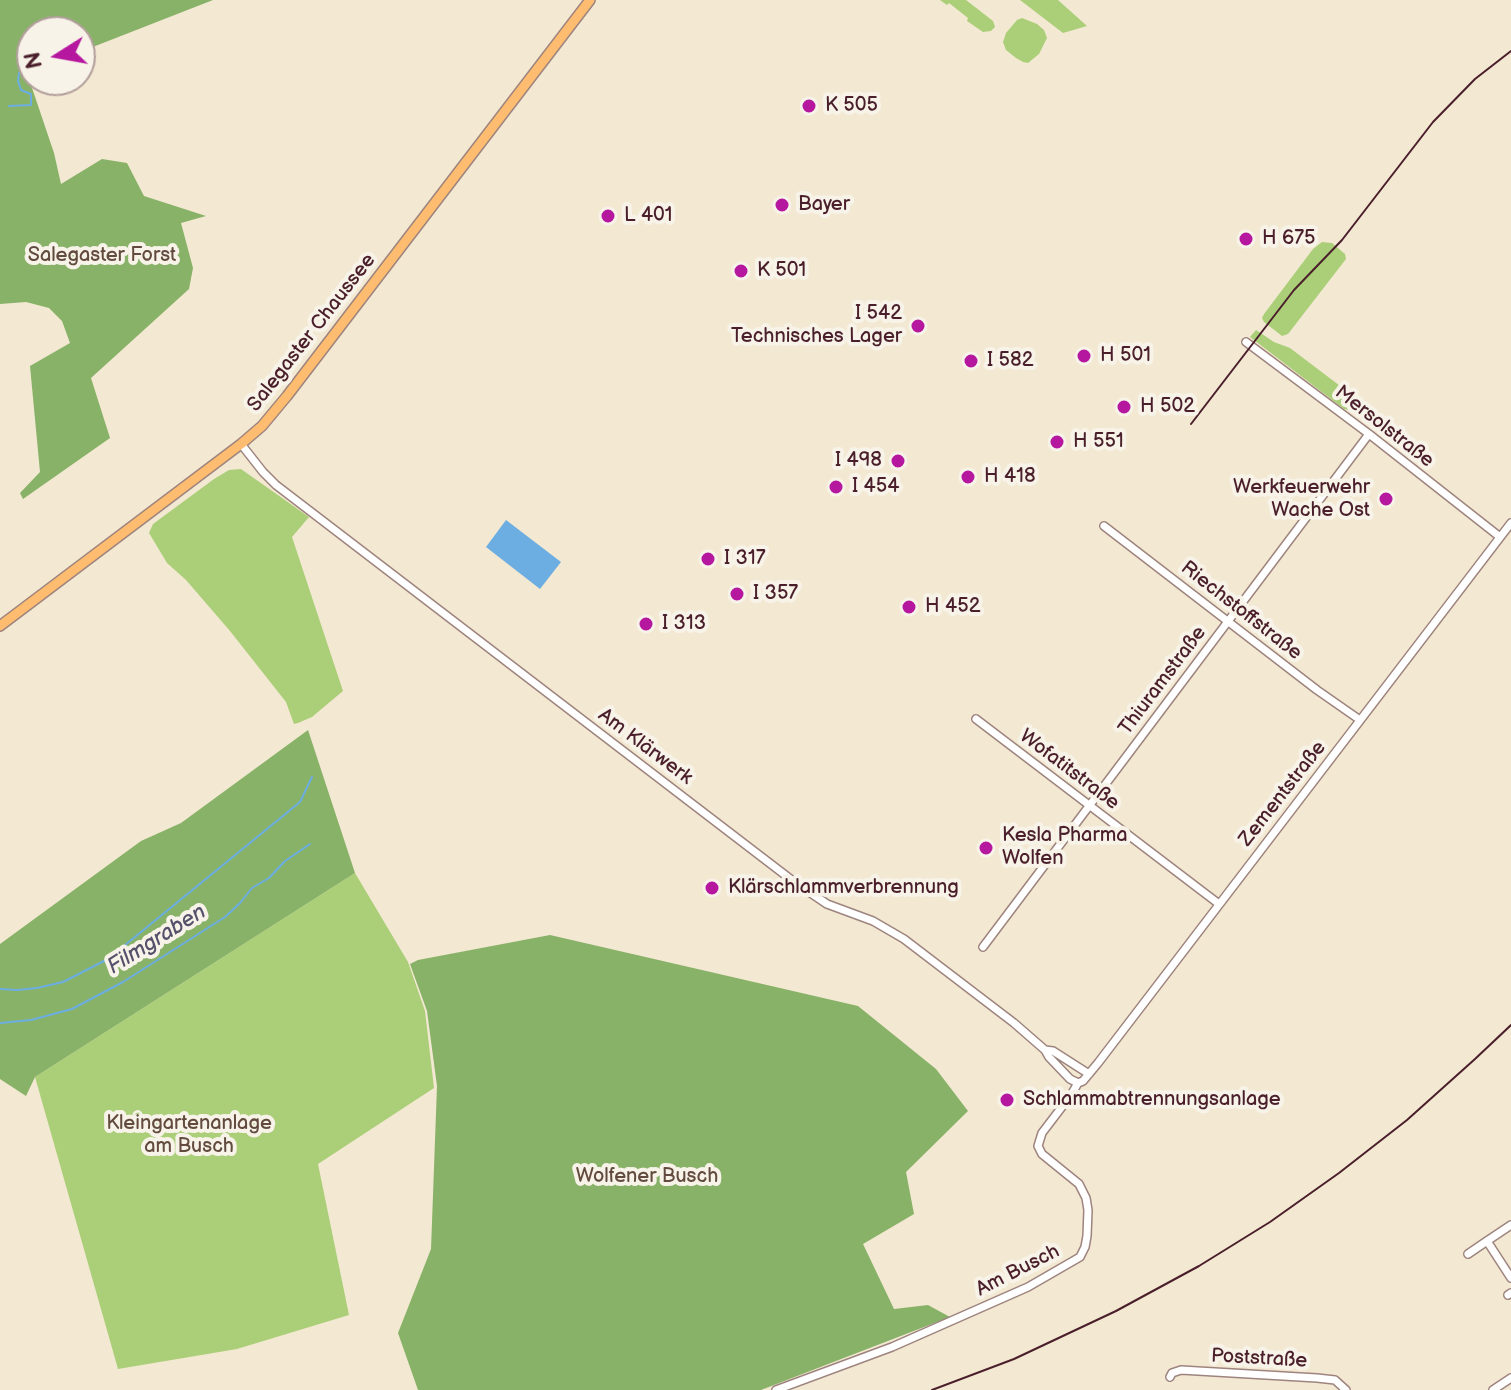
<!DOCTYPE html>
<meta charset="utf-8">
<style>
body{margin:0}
#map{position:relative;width:1511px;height:1390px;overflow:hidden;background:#f3e8d2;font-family:"Balsamiq Sans",sans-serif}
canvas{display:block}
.north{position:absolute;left:16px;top:16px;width:80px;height:80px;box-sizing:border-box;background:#f7f3e8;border:2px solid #b29e9c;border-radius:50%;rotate:259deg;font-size:22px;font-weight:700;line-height:32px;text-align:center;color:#4a1f2b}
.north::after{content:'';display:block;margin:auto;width:28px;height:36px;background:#b5179e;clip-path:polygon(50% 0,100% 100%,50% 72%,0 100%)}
</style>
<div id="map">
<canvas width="1511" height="1390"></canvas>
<div class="north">N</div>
</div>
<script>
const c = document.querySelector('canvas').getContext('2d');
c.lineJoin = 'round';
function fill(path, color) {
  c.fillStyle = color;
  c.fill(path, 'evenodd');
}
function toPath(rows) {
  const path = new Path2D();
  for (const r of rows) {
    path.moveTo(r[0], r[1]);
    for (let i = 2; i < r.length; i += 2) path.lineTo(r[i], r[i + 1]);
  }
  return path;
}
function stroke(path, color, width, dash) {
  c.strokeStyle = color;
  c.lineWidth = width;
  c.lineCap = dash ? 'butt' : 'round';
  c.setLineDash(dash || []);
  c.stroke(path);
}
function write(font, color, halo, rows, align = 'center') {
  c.font = font + ' "Balsamiq Sans",sans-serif';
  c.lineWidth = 8;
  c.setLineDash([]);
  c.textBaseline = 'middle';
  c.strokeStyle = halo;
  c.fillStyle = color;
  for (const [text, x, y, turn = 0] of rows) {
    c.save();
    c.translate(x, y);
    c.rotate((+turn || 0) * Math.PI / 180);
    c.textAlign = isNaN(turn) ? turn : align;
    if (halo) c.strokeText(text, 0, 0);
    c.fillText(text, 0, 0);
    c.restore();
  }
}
const green = toPath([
 [940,0,966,0,993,21,995,27,991,31,983,32,967,21,968,18,949,3,947,5],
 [1020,0,1058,0,1087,26,1063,33],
 [1022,18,1037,24,1044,30,1047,38,1039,54,1028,63,1023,62,1016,58,1006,50,1003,42,1006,33,1017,20],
 [1322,242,1332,243,1345,254,1346,259,1288,334,1282,336,1264,322,1262,318,1264,314,1313,249],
 [1256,330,1274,342,1290,348,1356,398,1356,402,1348,410,1344,409,1250,337],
 [241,469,309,517,292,537,343,691,312,717,298,723,294,724,286,702,230,631,186,580,167,563,149,533,153,524,214,479,229,470],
 [355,873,408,962,425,1011,434,1088,318,1164,349,1315,237,1349,118,1369,35,1077]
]);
const forest = toPath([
 [0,0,213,0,80,52,80,32,32,32,32,71,27,73,54,153,61,184,102,159,127,163,144,196,206,216,181,223,193,268,189,289,91,378,110,438,23,499,20,493,40,472,30,366,70,343,62,321,49,308,26,302,0,304],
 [308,730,355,873,35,1077,26,1096,0,1079,0,944,141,841,181,823],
 [550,935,858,1006,936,1069,968,1111,906,1172,914,1214,863,1244,894,1309,928,1305,950,1317,761,1390,418,1390,398,1333,431,1249,437,1086,427,1011,410,964,418,960]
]);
const water = toPath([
 [506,520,561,562,540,589,486,547]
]);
const stream = toPath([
 [80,51,92,47],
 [9,106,31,105,31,94,21,90,18,81,19,73,32,68],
 [0,989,17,990,37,988,63,982,108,959,300,802,312,777],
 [0,1023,31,1020,72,1009,123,982,225,917,240,903,252,888,269,878,285,861,310,844]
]);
const minor = toPath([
 [1246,342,1369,434,1500,537],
 [241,444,263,472,276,485,793,881,827,904,873,921,904,939,1014,1023,1045,1050,1049,1057,1070,1079,1078,1083],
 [1104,526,1317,690,1360,720],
 [976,719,1219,904],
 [983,947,1369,434],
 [1045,1050,1053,1051,1089,1074],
 [1511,1225,1487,1241,1511,1278],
 [1468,1254,1487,1241],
 [1508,1295,1511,1293],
 [1170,1377,1172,1373,1181,1370,1317,1378,1335,1380,1346,1390],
 [776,1390,892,1347,1028,1287,1080,1257,1085,1247,1087,1236,1088,1210,1086,1198,1079,1184,1042,1154,1038,1146,1042,1133,1071,1095,1078,1083,1083,1081,1098,1063,1511,523],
 [1493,1390,1511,1378]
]);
const major = toPath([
 [0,626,241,444,262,426,287,396,590,0]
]);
const rail = toPath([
 [1191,424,1294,290,1342,240,1433,122,1475,79,1511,51],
 [932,1390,1014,1359,1116,1311,1199,1266,1270,1222,1339,1173,1407,1120,1475,1059,1511,1025]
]);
const markers = [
 [809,106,8,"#b5179e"],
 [782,205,8,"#b5179e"],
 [608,216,8,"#b5179e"],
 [1246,239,8,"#b5179e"],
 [741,271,8,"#b5179e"],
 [918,326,8,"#b5179e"],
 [1084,356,8,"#b5179e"],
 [971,361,8,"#b5179e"],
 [1124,407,8,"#b5179e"],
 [1057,442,8,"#b5179e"],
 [898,461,8,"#b5179e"],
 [968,477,8,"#b5179e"],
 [836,487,8,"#b5179e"],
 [1386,499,8,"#b5179e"],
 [708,559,8,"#b5179e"],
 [737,594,8,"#b5179e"],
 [909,607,8,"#b5179e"],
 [646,624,8,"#b5179e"],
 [986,848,8,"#b5179e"],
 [712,888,8,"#b5179e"],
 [1007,1100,8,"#b5179e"]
];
const poiNames = [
 ["K 505",825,106],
 ["Bayer",798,205],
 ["L 401",624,216],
 ["H 675",1262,239],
 ["K 501",757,271],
 ["I 542",902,314,"right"],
 ["Technisches Lager",902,337,"right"],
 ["H 501",1100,356],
 ["I 582",987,361],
 ["H 502",1140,407],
 ["H 551",1073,442],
 ["I 498",882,461,"right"],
 ["H 418",984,477],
 ["I 454",852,487],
 ["Werkfeuerwehr",1370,488,"right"],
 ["Wache Ost",1370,511,"right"],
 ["I 317",724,559],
 ["I 357",753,594],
 ["H 452",925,607],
 ["I 313",662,624],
 ["Kesla Pharma",1002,836],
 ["Wolfen",1002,859],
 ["Klärschlammverbrennung",728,888],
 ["Schlammabtrennungsanlage",1023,1100]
];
const parkNames = [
 ["Salegaster Forst",102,256],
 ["Kleingartenanlage",189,1124],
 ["am Busch",189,1147],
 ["Wolfener Busch",647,1177]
];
const streetNames = [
 ["Salegaster Chaussee",312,333,-52],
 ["Mersolstraße",1384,427,38],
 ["Riechstoffstraße",1241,611,38],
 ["Thiuramstraße",1163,681,-53],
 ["Am Klärwerk",645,747,37],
 ["Wofatitstraße",1069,770,37],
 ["Zementstraße",1283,794,-52],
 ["Am Busch",1018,1271,-27],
 ["Poststraße",1259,1359,3]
];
const waterNames = [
 ["Filmgraben",157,940,-32]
];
fill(green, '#abcf78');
fill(forest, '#88b268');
fill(water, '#6caee1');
stroke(stream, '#6caee1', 2);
stroke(minor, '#9e847e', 10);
stroke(major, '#9e847e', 12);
stroke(minor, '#fff', 7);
stroke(major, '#fdbc6f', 9);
stroke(rail, '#4a1f2b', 2);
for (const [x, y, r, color] of markers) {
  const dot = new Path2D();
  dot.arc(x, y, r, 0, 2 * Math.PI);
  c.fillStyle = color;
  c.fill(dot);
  stroke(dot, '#f7f3e8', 3);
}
write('20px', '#4a1f2b', '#f7f3e8', poiNames, 'left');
write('20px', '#624b3e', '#f7f3e8', parkNames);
write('20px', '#4a1f2b', '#f7f3e8', streetNames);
write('italic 22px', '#56516b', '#f7f3e8', waterNames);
</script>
